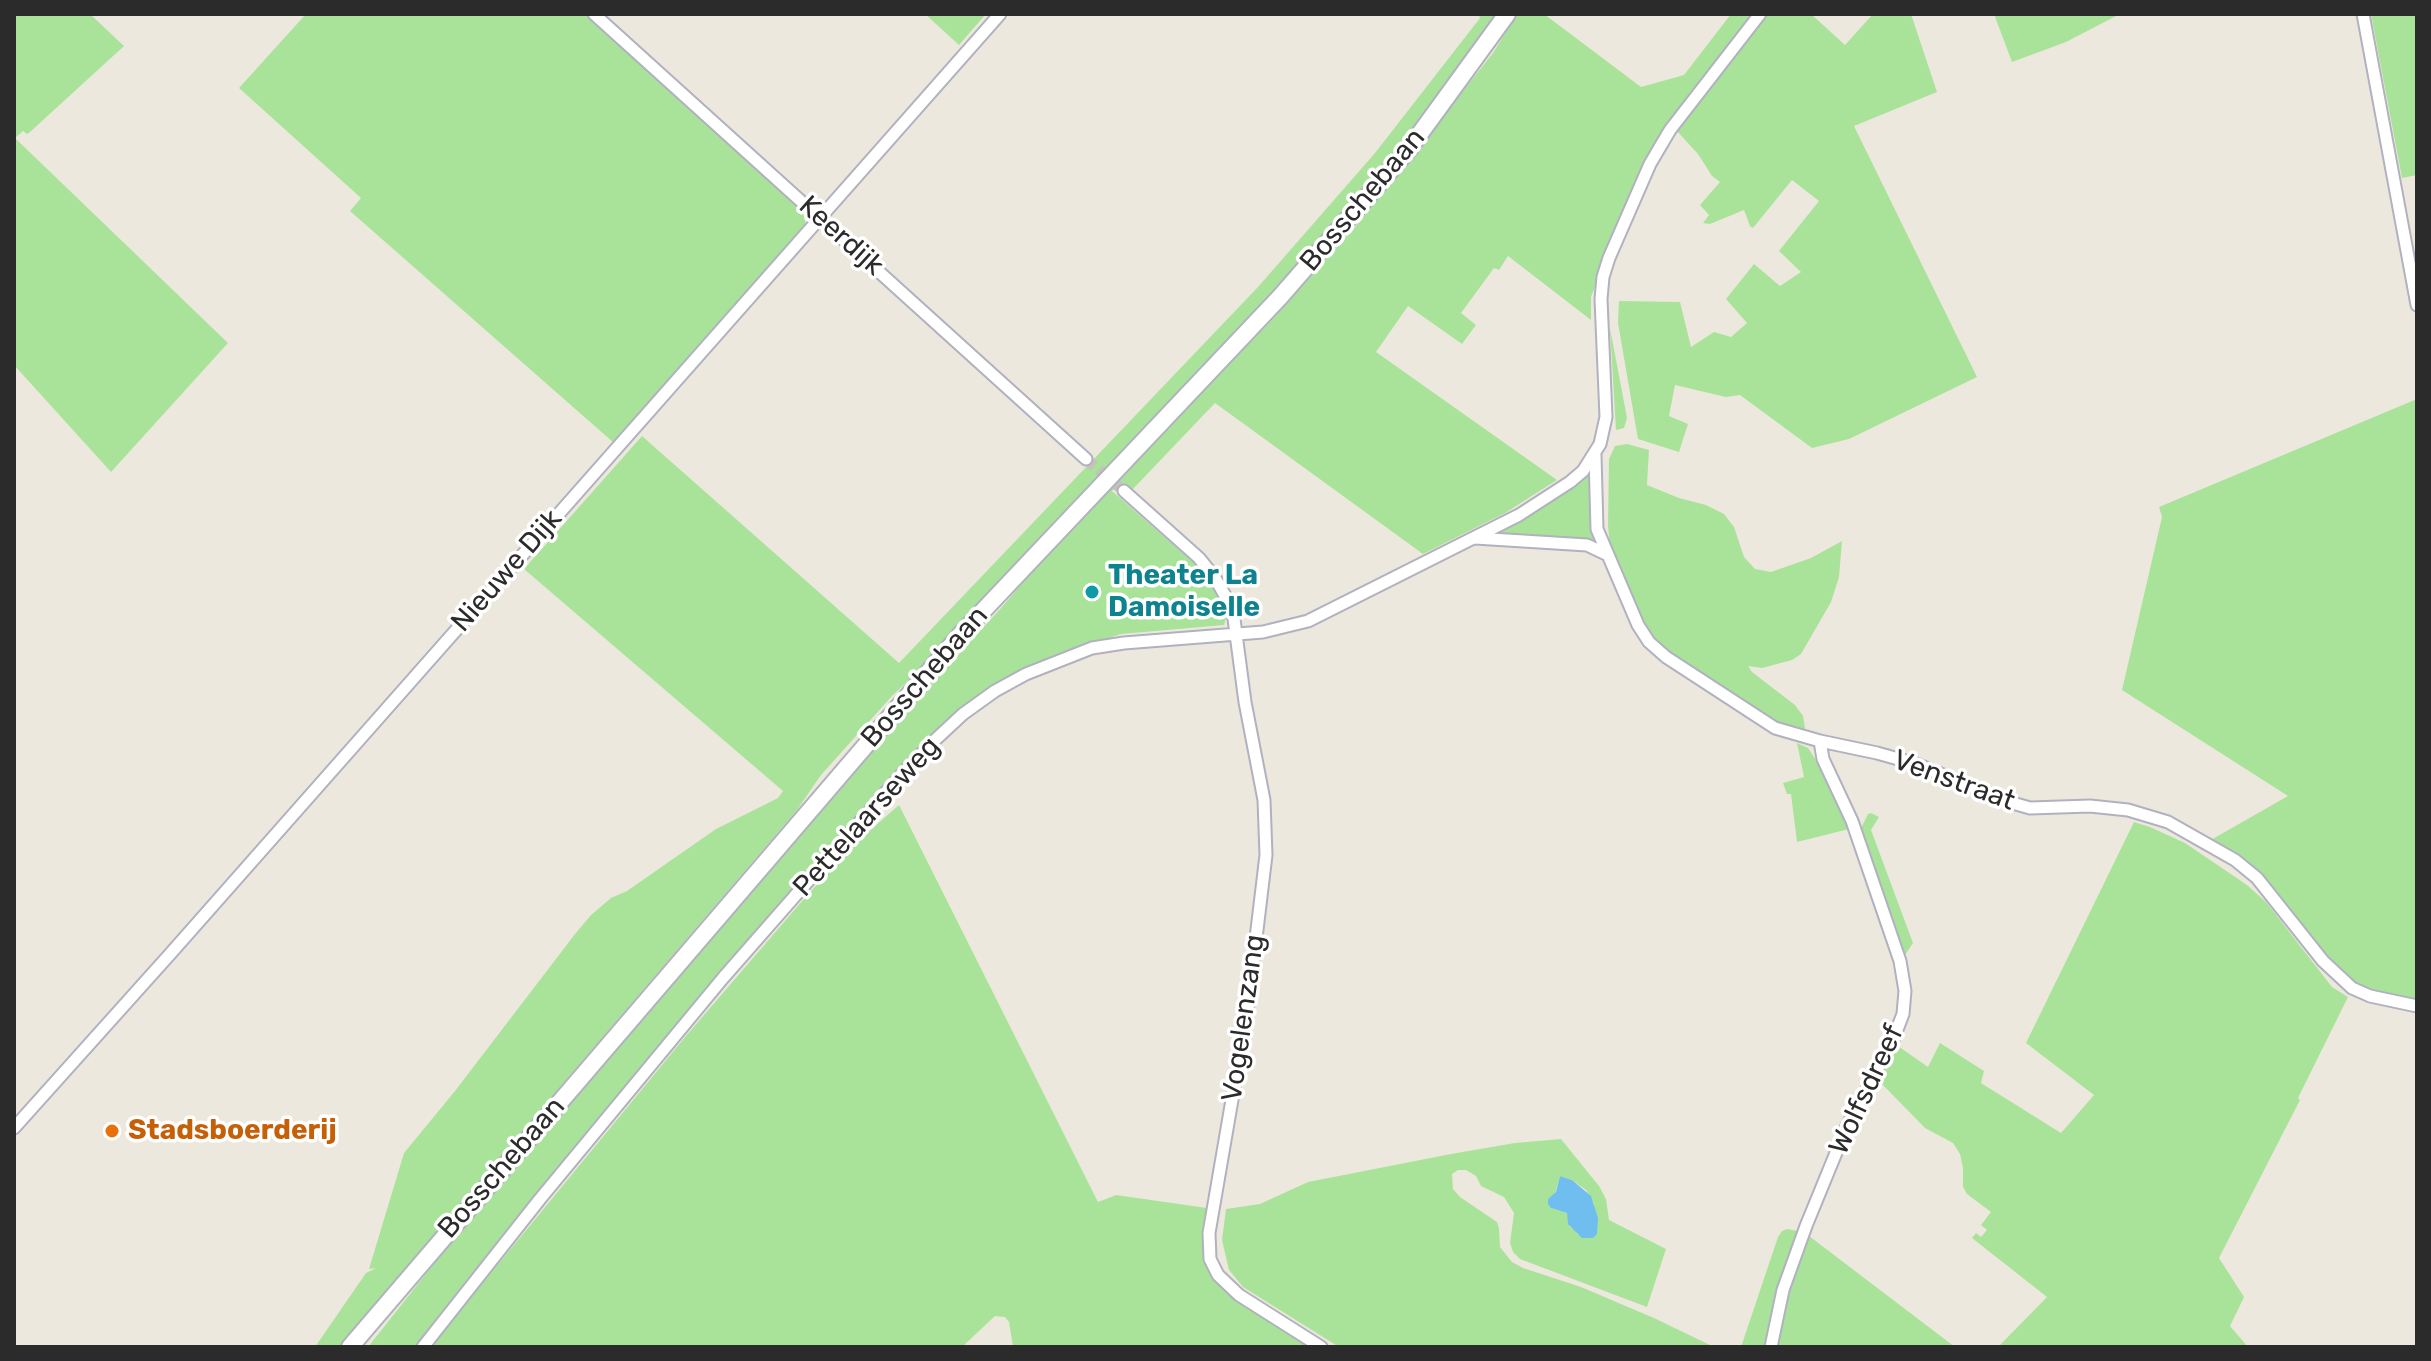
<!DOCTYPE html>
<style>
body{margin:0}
#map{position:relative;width:2431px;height:1361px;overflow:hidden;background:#ede8dd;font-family:Rubik,sans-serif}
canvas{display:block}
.frame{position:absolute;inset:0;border:16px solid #2b2b2b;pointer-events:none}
</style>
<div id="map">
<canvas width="2431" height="1361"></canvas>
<div class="frame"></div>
</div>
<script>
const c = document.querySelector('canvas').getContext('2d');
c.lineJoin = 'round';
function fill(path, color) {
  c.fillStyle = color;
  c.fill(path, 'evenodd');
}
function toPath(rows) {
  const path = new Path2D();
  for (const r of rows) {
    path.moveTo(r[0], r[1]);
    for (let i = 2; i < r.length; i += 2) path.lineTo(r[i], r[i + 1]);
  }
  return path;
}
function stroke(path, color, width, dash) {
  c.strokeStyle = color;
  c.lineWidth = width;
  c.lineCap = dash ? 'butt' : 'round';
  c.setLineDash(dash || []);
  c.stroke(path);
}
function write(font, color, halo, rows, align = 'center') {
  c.font = font + ' Rubik,sans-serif';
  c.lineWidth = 7;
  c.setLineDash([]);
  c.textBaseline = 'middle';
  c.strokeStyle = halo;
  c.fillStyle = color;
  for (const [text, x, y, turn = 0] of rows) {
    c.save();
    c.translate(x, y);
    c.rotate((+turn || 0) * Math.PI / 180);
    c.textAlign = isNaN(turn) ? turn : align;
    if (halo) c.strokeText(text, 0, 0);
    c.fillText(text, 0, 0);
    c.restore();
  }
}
const green = toPath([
 [14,14,90,14,124,46,30,132,27,134,23,131,15,138,228,343,111,472,14,365],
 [306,14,584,14,767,177,803,213,806,225,797,237,614,443,350,211,361,198,239,88],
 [925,14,986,14,959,45],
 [1478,14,1500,14,1469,64,1344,217,946,645,892,696,821,775,797,810,513,1142,386,1299,380,1300,365,1316,341,1347,315,1347,366,1273,376,1268,369,1269,404,1153,455,1091,575,934,591,915,611,898,627,891,716,829,778,798,783,791,524,569,642,436,899,663,1258,287,1375,153,1480,18],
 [1517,14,1544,14,1641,87,1684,75,1731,14,1757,14,1673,118,1668,120,1607,255,1591,297,1591,320,1508,256,1499,270,1494,268,1461,313,1476,325,1462,344,1408,306,1376,352,1557,480,1505,513,1423,554,1215,403,1132,490,1121,482,1112,491,1195,564,1210,582,1227,615,1224,625,1121,634,1053,657,1020,672,961,713,624,1090,416,1347,368,1347,463,1227,869,753,1001,608,1092,502,1269,323,1356,226,1493,53],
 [1768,14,1811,14,1845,45,1873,14,1911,14,1937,92,1854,126,1977,377,1849,439,1812,448,1740,395,1726,397,1675,385,1669,416,1688,424,1679,452,1638,439,1618,323,1619,301,1680,302,1691,347,1714,332,1731,337,1747,323,1726,299,1754,264,1780,286,1801,272,1779,251,1819,201,1792,180,1753,228,1750,226,1744,210,1710,224,1703,223,1709,215,1700,205,1720,182,1712,176,1698,154,1676,130],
 [1994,14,2120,14,2066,42,2012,62],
 [2371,14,2417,14,2417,175,2402,178],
 [1610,328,1627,418,1624,428,1616,430],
 [2417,399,2417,1005,2355,985,2332,965,2276,891,2257,871,2232,852,2209,841,2288,796,2122,690,2162,517,2159,507],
 [1627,444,1649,450,1647,485,1679,498,1706,505,1724,514,1734,527,1744,557,1755,569,1771,572,1811,558,1842,541,1839,577,1831,602,1801,654,1792,660,1762,668,1748,666,1752,672,1795,705,1803,716,1805,728,1803,735,1777,725,1658,646,1639,623,1610,548,1608,525,1609,459,1615,446],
 [1588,472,1591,472,1598,546,1494,535,1565,493],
 [1797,743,1808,748,1832,784,1849,829,1797,842,1791,794,1787,794,1783,783,1804,777],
 [899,805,1098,1202,1116,1195,1214,1209,1211,1233,1217,1275,1314,1347,1013,1347,1009,1322,1005,1317,995,1316,962,1347,430,1347,685,1037,803,900,850,848],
 [1871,813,1879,817,1871,830,1913,943,1905,955,1860,830,1868,814],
 [2134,822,2150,827,2185,843,2247,885,2266,902,2332,987,2348,997,2298,1098,2300,1100,2219,1258,2244,1297,2230,1326,2248,1347,1998,1347,2047,1297,1972,1238,1976,1233,1981,1237,1987,1230,1981,1225,1991,1212,1967,1194,1963,1187,1963,1168,1960,1154,1953,1143,1925,1128,1880,1082,1898,1046,1928,1067,1940,1043,1984,1071,1981,1083,2061,1133,2094,1095,2026,1043],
 [1561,1139,1599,1186,1606,1199,1609,1220,1666,1249,1647,1307,1520,1259,1513,1252,1510,1243,1514,1213,1504,1197,1481,1186,1476,1176,1466,1170,1458,1170,1452,1174,1453,1189,1460,1197,1497,1222,1499,1229,1500,1247,1512,1262,1523,1268,1581,1287,1654,1318,1714,1347,1339,1347,1243,1287,1229,1270,1222,1240,1226,1209,1260,1204,1308,1182,1451,1154,1515,1143],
 [1560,1176,1572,1180,1586,1190,1594,1204,1578,1235,1575,1229,1570,1227,1567,1213,1551,1208],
 [1787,1229,1798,1231,1775,1306,1768,1347,1741,1347,1778,1237,1782,1231],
 [1809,1233,1809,1236,1955,1347,1777,1347,1787,1300]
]);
const water = toPath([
 [1560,1176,1572,1180,1591,1196,1598,1218,1597,1234,1593,1238,1582,1238,1568,1224,1567,1213,1551,1208,1548,1204,1548,1199,1556,1192]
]);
const streetTunnel = toPath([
 [1086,459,1124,491]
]);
const street = toPath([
 [594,14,1086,459],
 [2363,14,2417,305],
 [1595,455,1597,529,1638,625,1649,642,1666,657,1775,728,1820,741,1877,753,1916,764,2009,802,2030,808,2090,806,2128,810,2168,822,2235,860,2257,878,2323,961,2352,988,2370,996,2417,1006],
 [1124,491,1199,558,1215,578,1227,599,1234,619,1245,702,1264,800,1266,855,1247,1013,1209,1233,1210,1259,1218,1275,1239,1295,1321,1347],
 [1475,538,1587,545,1606,554],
 [14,1128,171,953,1000,14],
 [423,1347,540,1199,723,978,901,775,935,740,963,714,995,691,1026,674,1092,648,1124,643,1263,632,1308,621,1519,515,1570,482,1583,471,1600,444,1606,417,1601,299,1603,277,1609,258,1650,164,1670,130,1760,14],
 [1771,1347,1783,1290,1806,1226,1847,1126,1893,1040,1903,1014,1905,991,1900,961,1852,821,1823,759,1820,741]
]);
const secondary = toPath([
 [350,1347,962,633,1280,297,1408,150,1507,14]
]);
const markers = [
 [1092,592,8,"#0f9aa8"],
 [112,1131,8,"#e8710a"]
];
const streetNames = [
 ["Bosschebaan",1363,200,-50],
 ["Keerdijk",841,236,42],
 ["Nieuwe Dijk",507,571,-49],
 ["Bosschebaan",925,677,-49],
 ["Venstraat",1954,781,20],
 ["Pettelaarseweg",867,817,-48],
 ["Vogelenzang",1244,1018,-82],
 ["Wolfsdreef",1867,1090,-65],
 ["Bosschebaan",502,1168,-49]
];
const cultureNames = [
 ["Theater La",1108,576],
 ["Damoiselle",1108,608]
];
const foodNames = [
 ["Stadsboerderij",128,1131]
];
fill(green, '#a9e39a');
fill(water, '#70bdef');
stroke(streetTunnel, '#c6c2b9', 11, [11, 5.5]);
stroke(street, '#b1b1bf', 15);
stroke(secondary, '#b1b1bf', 20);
stroke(street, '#fff', 11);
stroke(secondary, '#fff', 16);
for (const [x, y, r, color] of markers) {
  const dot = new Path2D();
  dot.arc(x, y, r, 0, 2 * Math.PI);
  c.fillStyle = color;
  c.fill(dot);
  stroke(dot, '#fff', 3);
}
write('28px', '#2b2b2b', '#fff', streetNames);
write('bold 28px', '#0d838f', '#fff', cultureNames, 'left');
write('bold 28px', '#c56008', '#fff', foodNames, 'left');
</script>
